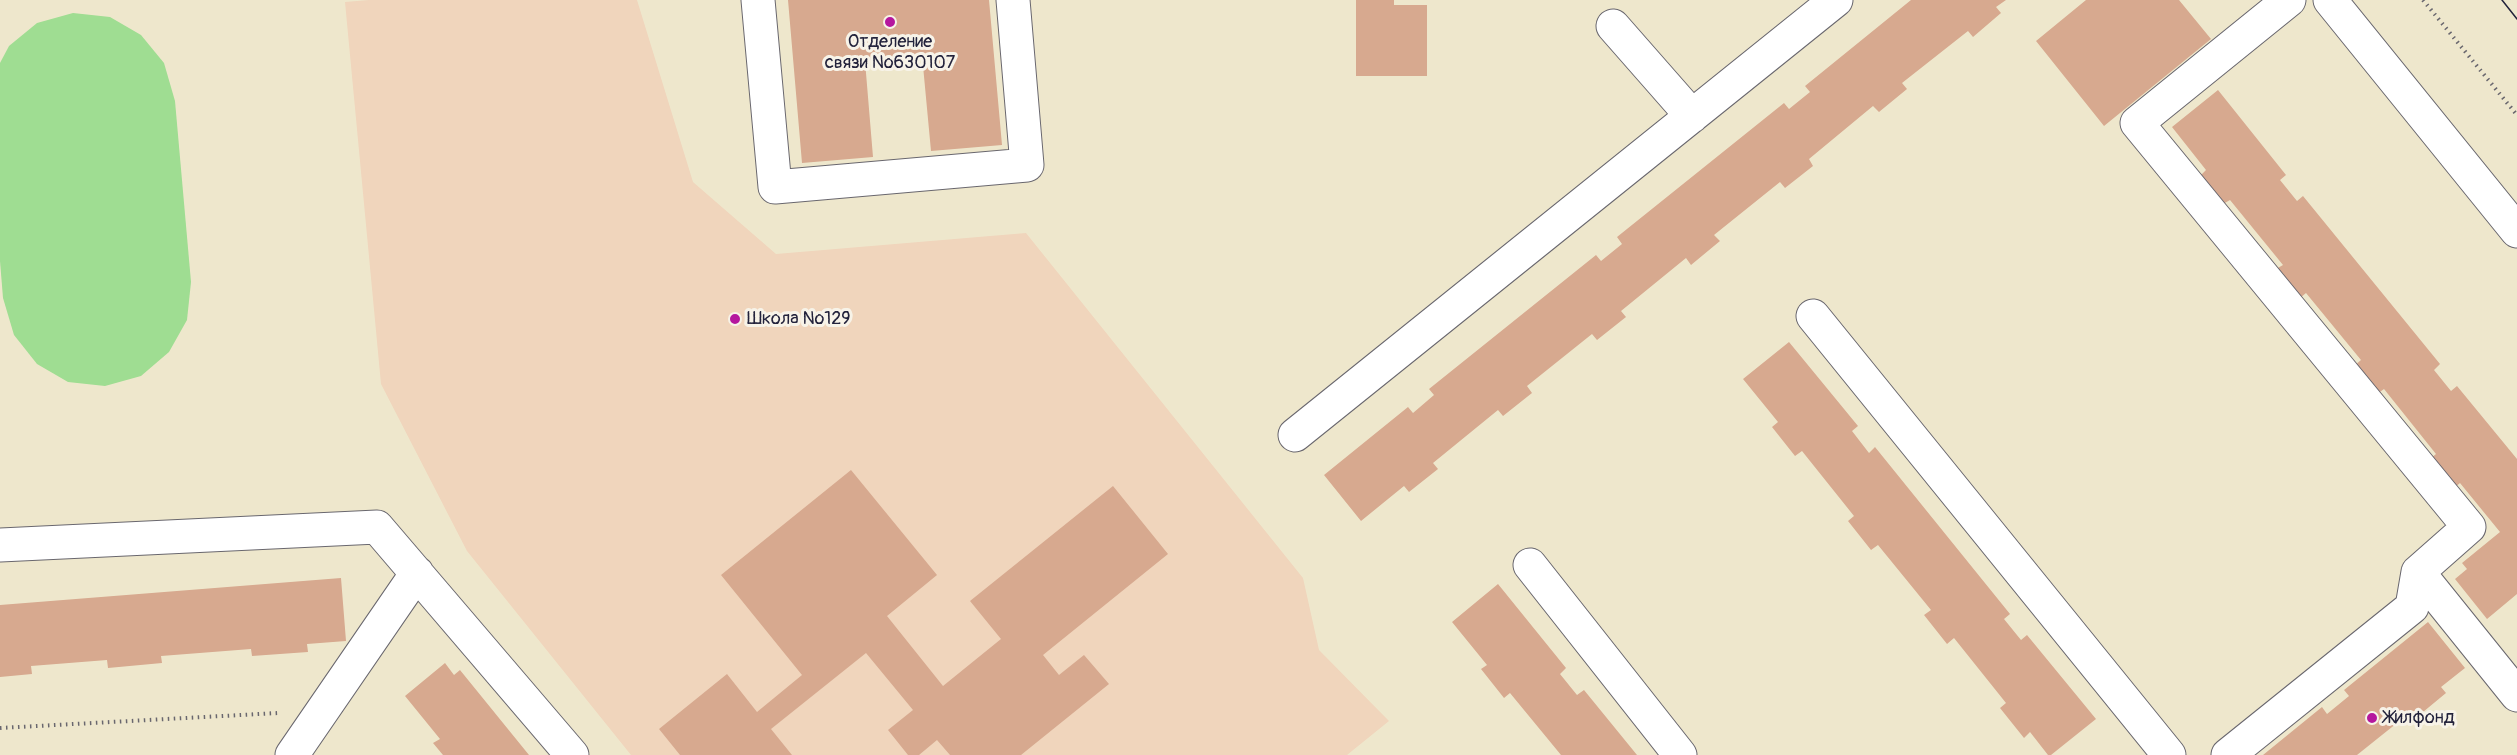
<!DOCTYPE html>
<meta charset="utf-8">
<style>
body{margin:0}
canvas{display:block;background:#eee7cc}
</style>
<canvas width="2517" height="755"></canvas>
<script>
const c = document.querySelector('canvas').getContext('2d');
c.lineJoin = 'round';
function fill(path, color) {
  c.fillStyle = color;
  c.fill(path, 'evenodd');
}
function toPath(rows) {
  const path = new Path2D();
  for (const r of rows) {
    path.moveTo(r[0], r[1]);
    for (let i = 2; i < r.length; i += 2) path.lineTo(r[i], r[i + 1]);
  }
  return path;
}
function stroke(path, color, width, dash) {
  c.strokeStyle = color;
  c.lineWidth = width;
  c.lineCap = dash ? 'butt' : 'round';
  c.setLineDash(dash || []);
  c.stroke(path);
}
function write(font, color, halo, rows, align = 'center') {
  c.font = font + ' Pangolin,sans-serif';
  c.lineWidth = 6;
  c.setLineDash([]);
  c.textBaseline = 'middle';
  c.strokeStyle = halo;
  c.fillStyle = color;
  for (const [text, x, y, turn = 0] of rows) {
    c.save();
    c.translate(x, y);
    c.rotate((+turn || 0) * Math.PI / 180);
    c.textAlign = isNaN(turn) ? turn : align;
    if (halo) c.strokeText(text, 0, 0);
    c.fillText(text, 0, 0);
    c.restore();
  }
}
const built = toPath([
 [369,0,637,0,693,182,776,254,1026,233,1303,578,1319,650,1389,721,1347,755,631,755,467,551,381,384,345,2]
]);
const green = toPath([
 [73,13,110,17,141,35,164,63,175,101,191,282,187,320,169,352,141,376,105,386,68,382,37,364,14,335,3,298,0,261,0,63,9,46,37,23]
]);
const building = toPath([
 [788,0,989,0,1002,145,931,151,922,55,865,61,873,157,802,163],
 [1356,0,1394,0,1394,5,1427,5,1427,76,1356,76],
 [1911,0,2006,0,1996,7,2001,13,1973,37,1968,31,1902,83,1907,89,1879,112,1873,106,1809,159,1813,166,1785,188,1780,182,1714,235,1720,241,1691,265,1686,258,1621,311,1626,317,1597,340,1592,334,1527,386,1532,393,1503,416,1498,410,1433,463,1438,469,1409,492,1404,486,1361,521,1324,475,1408,407,1413,413,1434,395,1429,389,1596,255,1601,261,1622,244,1617,237,1784,103,1789,109,1810,92,1805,86],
 [2086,0,2179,0,2211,39,2104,126,2036,41],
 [2218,90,2286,175,2280,180,2297,201,2303,196,2440,364,2434,370,2451,391,2457,386,2517,459,2517,594,2487,619,2455,579,2467,569,2462,563,2500,532,2460,483,2454,488,2430,459,2436,454,2384,389,2377,394,2354,366,2361,360,2306,293,2300,298,2276,269,2283,265,2230,200,2223,204,2200,176,2206,170,2172,127],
 [1789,342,1858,426,1852,431,1869,453,1875,447,2010,614,2004,619,2021,640,2027,635,2096,719,2051,755,2048,755,2030,732,2024,738,2000,708,2006,703,1954,638,1947,644,1924,615,1931,610,1878,545,1871,550,1848,521,1854,516,1802,451,1795,456,1772,427,1778,422,1743,379],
 [851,470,937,575,887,616,943,686,1001,639,970,601,1113,486,1168,554,1043,655,1059,675,1084,655,1109,684,1021,755,950,755,937,740,919,755,908,755,888,730,913,710,866,653,771,729,792,755,680,755,659,729,727,674,757,712,802,675,721,575],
 [341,578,346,641,307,644,308,652,252,656,251,649,161,656,162,663,108,668,107,660,31,666,32,674,0,677,0,605],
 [1498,584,1566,668,1560,674,1577,695,1584,690,1637,755,1561,755,1510,693,1504,698,1481,669,1487,665,1452,622],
 [2428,622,2465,668,2441,687,2446,693,2417,717,2412,711,2357,755,2263,755,2322,707,2327,714,2349,696,2344,690],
 [445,663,454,675,460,670,529,755,443,755,433,743,440,739,405,696]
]);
const path = toPath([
 [2423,0,2517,115],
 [0,728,278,713]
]);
const minor = toPath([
 [758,0,775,187,1027,165,1013,0],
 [2289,0,2137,123,2469,527,2418,572,2517,695],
 [2330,0,2517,231],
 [1613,26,1692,116],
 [1813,316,2169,755],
 [1295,435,1836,0],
 [0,545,377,527,572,755],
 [1530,565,1680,755],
 [292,755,417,573],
 [2228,755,2412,607,2418,572]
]);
const tram = toPath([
 [2502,0,2517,19]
]);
const markers = [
 [890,22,6,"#b5179e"],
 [735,319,6,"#b5179e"],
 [2372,718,6,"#b5179e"]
];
const poiNames = [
 ["Отделение",890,42,"center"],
 ["связи №630107",890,63,"center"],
 ["Школа №129",747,319],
 ["Жилфонд",2384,718]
];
fill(built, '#f0d5bc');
fill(green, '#9fdd92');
fill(building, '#d7a98f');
stroke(minor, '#69676e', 35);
stroke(path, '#69676e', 4, [1.5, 4.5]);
stroke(minor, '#fff', 33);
stroke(tram, '#22223b', 1.5);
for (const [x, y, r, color] of markers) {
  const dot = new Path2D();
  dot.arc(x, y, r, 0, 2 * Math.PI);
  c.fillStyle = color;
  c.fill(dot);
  stroke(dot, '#f7f3e8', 2);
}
write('18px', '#22223b', '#f7f3e8', poiNames, 'left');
</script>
